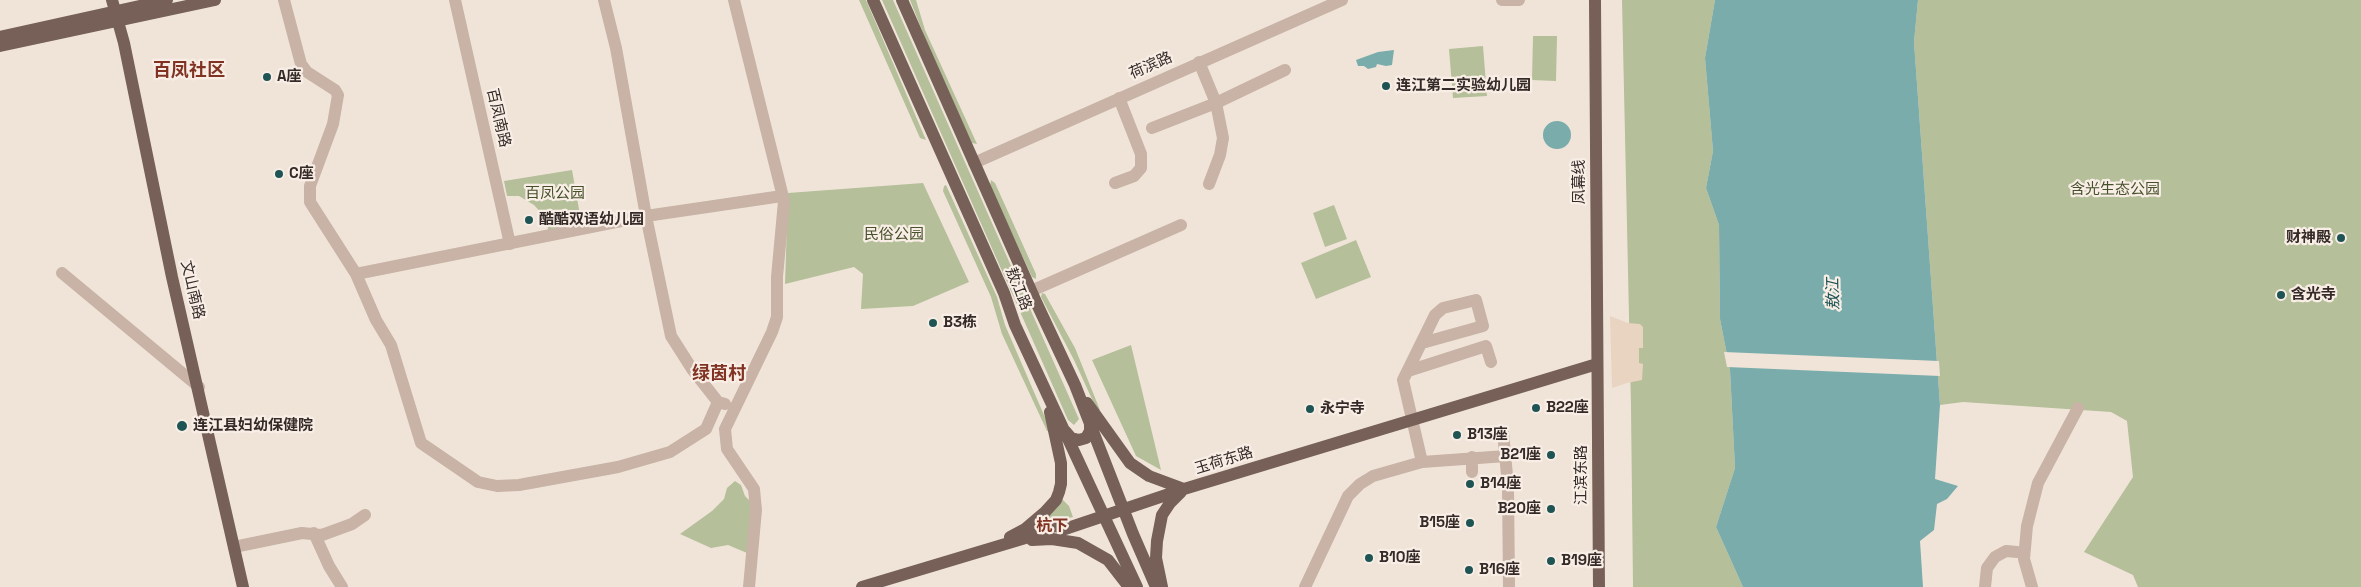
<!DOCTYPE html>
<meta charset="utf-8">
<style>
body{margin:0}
canvas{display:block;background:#f0e4d9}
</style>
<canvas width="2361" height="587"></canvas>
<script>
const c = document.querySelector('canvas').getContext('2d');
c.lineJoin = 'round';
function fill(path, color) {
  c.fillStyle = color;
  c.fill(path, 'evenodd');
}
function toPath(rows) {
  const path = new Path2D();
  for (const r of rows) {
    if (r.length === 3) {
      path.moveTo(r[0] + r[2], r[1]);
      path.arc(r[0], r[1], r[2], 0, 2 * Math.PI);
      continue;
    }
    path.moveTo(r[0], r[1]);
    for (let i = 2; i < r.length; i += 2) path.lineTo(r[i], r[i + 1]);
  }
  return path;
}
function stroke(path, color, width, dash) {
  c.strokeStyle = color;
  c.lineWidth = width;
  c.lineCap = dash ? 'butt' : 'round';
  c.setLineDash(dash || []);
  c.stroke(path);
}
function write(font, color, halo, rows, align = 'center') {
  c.font = font + ' "Space Grotesk","Noto Sans SC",sans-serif';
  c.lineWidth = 4.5;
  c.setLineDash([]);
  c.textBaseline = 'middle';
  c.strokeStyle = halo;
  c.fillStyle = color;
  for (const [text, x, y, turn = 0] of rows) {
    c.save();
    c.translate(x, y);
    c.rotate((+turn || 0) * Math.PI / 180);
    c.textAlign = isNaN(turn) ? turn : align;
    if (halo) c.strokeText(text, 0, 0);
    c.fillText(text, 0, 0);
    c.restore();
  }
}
const green = toPath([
 [859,0,866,0,926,140,920,138],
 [882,0,893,0,1079,419,1074,425,1068,420],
 [910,0,916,0,925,30,977,144,972,143,940,75],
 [1622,0,1715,0,1705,58,1713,151,1706,188,1719,225,1720,319,1730,370,1735,468,1716,527,1743,587,1633,587,1631,407],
 [1918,0,2361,0,2361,587,2138,587,2133,575,2084,552,2133,477,2127,421,2111,412,1963,402,1940,405,1914,42],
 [1533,36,1557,36,1556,81,1532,80],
 [1483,46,1487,96,1453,98,1449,49],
 [572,170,582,226,549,232,544,216,534,205,519,196,507,196,504,181],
 [991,180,995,183,1036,274,1036,279,1032,277,990,186],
 [923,183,969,282,913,306,861,309,863,274,854,267,785,284,788,193],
 [946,185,997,297,1005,325,1050,429,1049,431,1047,431,1002,334,991,297,943,191,944,186],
 [1334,205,1347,239,1325,247,1313,213],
 [1356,240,1371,277,1316,299,1301,263],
 [1042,293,1045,294,1075,348,1100,410,1097,410,1074,360,1041,297],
 [1131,345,1161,470,1136,456,1092,360],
 [735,481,741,485,745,496,753,504,747,553,728,545,711,548,680,534,712,511,724,499,727,488],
 [1061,498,1069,506,1073,517,1046,524,1044,521]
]);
const plaza = toPath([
 [1610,316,1628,323,1640,324,1643,327,1643,348,1639,348,1639,363,1643,364,1642,380,1627,383,1612,388]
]);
const water = toPath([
 [1715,0,1918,0,1914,42,1940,405,1935,479,1958,486,1947,499,1937,504,1934,530,1920,541,1923,587,1743,587,1716,527,1735,468,1730,370,1720,319,1719,225,1706,188,1713,151,1705,58],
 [1394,50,1392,65,1386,66,1377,64,1376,67,1368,69,1364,66,1358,66,1356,60,1378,52],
 [1557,135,14]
]);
const pier = toPath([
 [1724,352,1939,361,1940,376,1727,367]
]);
const minor = toPath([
 [284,0,301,64,307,72,335,90,338,95,333,124,310,186,310,202,356,274,376,320,391,345,421,443,478,482,497,486,519,485,618,467,670,452,706,429,718,402],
 [455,0,510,244],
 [604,0,616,48,646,216,671,336,692,369,718,402,725,404],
 [734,0,784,201,777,277,777,317,772,332,725,429,727,449,754,489,756,510,749,587],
 [1502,0,1519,0],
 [1199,62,1216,103,1223,138,1220,155,1209,184],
 [1152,128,1216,103,1285,70],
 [974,163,1342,0],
 [1115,183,1134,176,1141,168,1141,154,1119,98],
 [62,273,199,387],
 [356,274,646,216,782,196],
 [1031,291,1181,225],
 [1422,343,1483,326,1476,300,1443,308,1435,315,1403,380,1422,462],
 [1408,371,1486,346,1491,362],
 [1503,432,1508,486,1509,587],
 [1472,457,1472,472],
 [314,533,329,566,342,587],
 [234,547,302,533,322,535,352,524,365,515],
 [1305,587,1348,496,1360,484,1373,476,1422,462,1506,456],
 [1985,587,1987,568,1995,557,2006,551,2017,552],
 [2032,587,2024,559,2027,526,2038,483,2078,408]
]);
const major = toPath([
 [112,0,124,43,172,277,243,587],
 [873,0,1004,293,1015,325,1137,587],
 [902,0,1036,302,1075,385,1133,534,1156,587],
 [1595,0,1599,587],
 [0,37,167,0],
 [0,46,215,0],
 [1087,403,1130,463,1149,476,1184,489],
 [1065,431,1071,438,1079,440,1086,438,1090,431,1090,423],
 [1010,537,1025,529,1045,512,1056,500,1059,492,1061,484,1061,463,1050,412],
 [1032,540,1052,539,1078,543,1108,560,1129,587],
 [862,587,1042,533,1048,528,1056,526,1065,529,1184,489,1597,364],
 [1162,587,1156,558,1157,541,1162,515,1170,503,1181,492]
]);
const markers = [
 [267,77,5,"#1e5454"],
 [1386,86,5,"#1e5454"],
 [279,174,5,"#1e5454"],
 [529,220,5,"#1e5454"],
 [2341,238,5,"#1e5454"],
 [2281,295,5,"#1e5454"],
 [933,323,5,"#1e5454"],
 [1536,408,5,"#1e5454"],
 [1310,409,5,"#1e5454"],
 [182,426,6,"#1e5454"],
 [1457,435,5,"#1e5454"],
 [1551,455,5,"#1e5454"],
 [1470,484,5,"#1e5454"],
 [1551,509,5,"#1e5454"],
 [1470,523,5,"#1e5454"],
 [1369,558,5,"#1e5454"],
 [1551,561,5,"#1e5454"],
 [1469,570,5,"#1e5454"]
];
const streetNames = [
 ["荷滨路",1151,66,-24],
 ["百凤南路",498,118,77],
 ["凤幕线",1580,182,-90],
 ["敖江路",1018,289,68],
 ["文山南路",192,290,77],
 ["玉荷东路",1224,461,-17],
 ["江滨东路",1582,475,-90]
];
const poiNames = [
 ["A座",277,77],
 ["连江第二实验幼儿园",1396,86],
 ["C座",289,174],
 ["酷酷双语幼儿园",539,220],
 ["财神殿",2331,238,"right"],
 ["含光寺",2291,295],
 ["B3栋",943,323],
 ["B22座",1546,408],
 ["永宁寺",1320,409],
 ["连江县妇幼保健院",193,426],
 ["B13座",1467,435],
 ["B21座",1541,455,"right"],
 ["B14座",1480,484],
 ["B20座",1541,509,"right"],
 ["B15座",1460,523,"right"],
 ["B10座",1379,558],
 ["B19座",1561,561],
 ["B16座",1479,570]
];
const parkNames = [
 ["含光生态公园",2115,190],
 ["百凤公园",555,194],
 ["民俗公园",894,235]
];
const waterNames = [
 ["敖江",1834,294,-91]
];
const neighbourhoodNames = [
 ["杭下",1052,527]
];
const quarterNames = [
 ["百凤社区",189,71],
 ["绿茵村",719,374]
];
fill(green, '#b5bf9a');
fill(plaza, '#e8d4c1');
fill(water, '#7aacab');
fill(pier, '#f0e4d9');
stroke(minor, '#c8b3a6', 12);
stroke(major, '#766058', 12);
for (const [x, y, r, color] of markers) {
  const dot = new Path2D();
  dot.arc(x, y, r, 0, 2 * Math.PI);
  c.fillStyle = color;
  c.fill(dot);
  stroke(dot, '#f8eee6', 2);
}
write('15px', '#342a27', '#f8eee6', streetNames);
write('bold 15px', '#342a27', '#f8eee6', poiNames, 'left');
write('15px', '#46512b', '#f8eee6', parkNames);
write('italic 16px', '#1e5454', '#f8eee6', waterNames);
write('bold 16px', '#803323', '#f8eee6', neighbourhoodNames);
write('bold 18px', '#803323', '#f8eee6', quarterNames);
</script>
